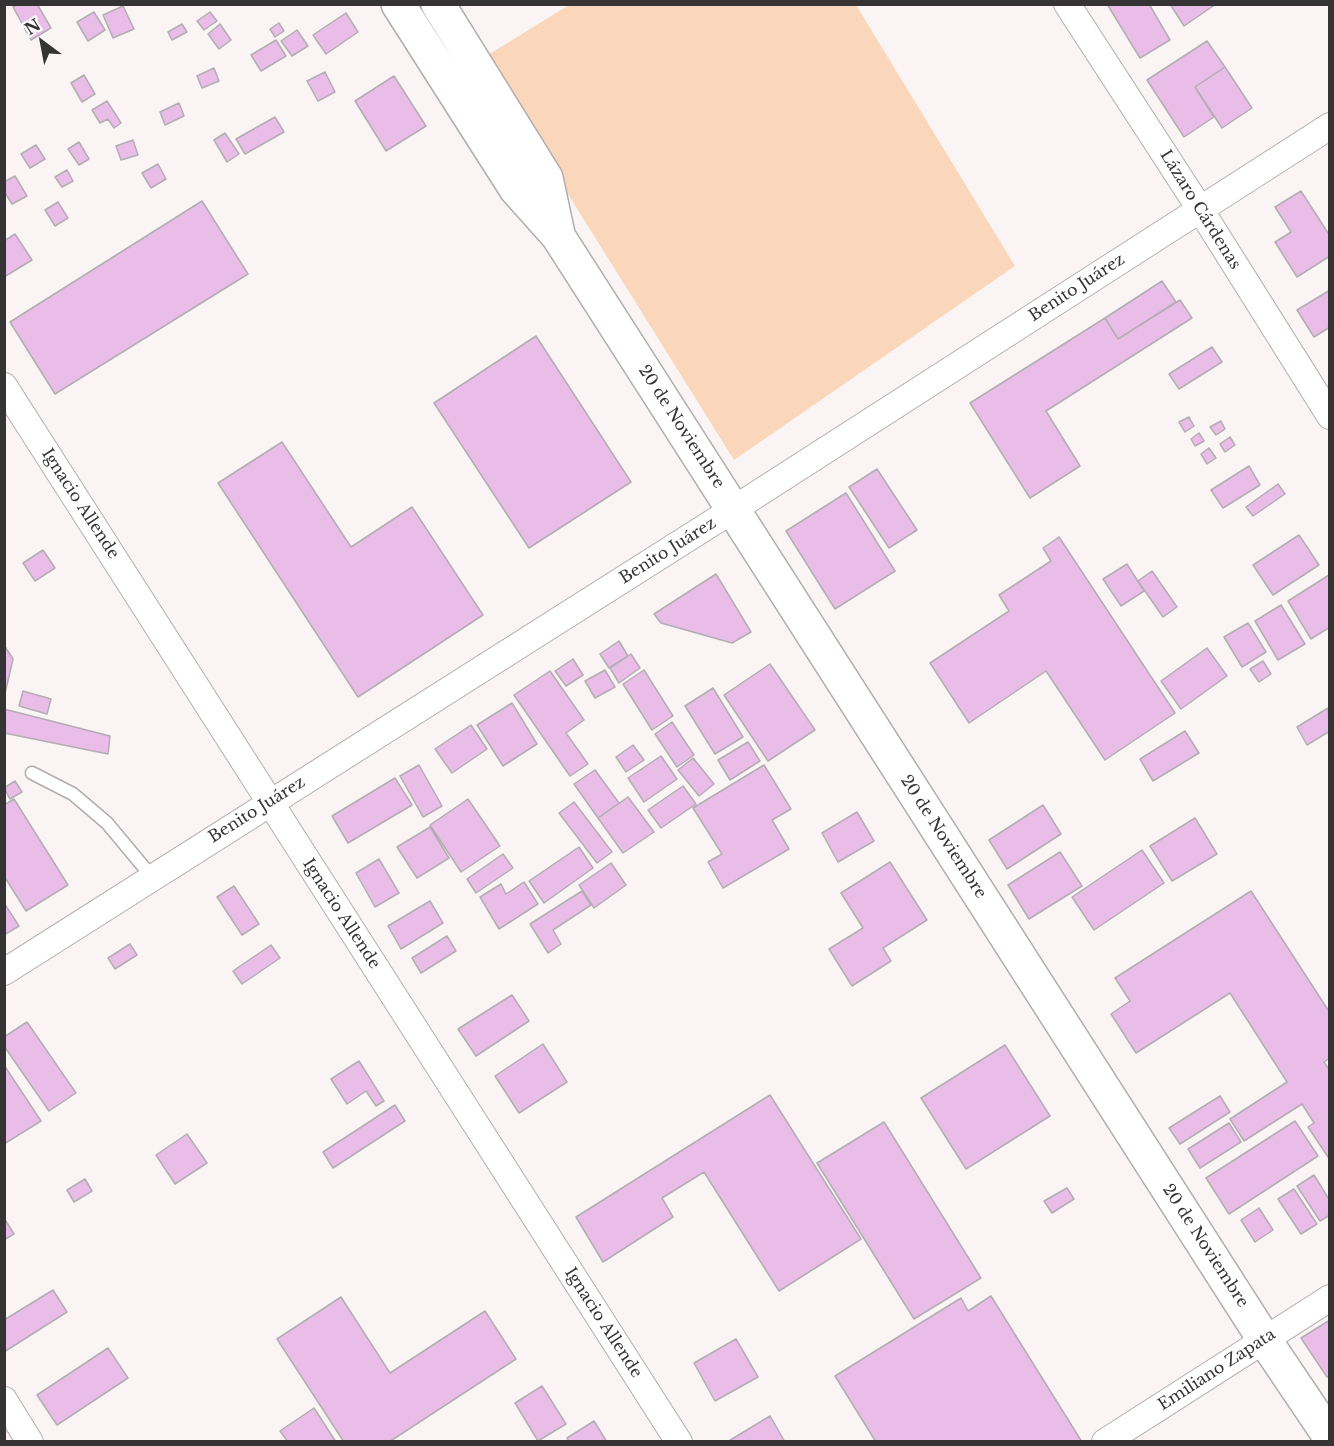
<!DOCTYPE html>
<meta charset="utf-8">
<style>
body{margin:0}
#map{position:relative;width:1334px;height:1446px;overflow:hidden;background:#faf4f5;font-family:"Libre Baskerville",serif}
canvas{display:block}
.frame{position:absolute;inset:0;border:6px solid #353333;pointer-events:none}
.north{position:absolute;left:12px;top:12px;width:60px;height:60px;-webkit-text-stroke:4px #fff;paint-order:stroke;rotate:328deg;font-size:16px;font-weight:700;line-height:24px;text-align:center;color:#353333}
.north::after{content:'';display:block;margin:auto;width:21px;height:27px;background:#353333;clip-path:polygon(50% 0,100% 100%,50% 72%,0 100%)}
</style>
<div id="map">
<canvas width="1334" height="1446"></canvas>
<div class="frame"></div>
<div class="north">N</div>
</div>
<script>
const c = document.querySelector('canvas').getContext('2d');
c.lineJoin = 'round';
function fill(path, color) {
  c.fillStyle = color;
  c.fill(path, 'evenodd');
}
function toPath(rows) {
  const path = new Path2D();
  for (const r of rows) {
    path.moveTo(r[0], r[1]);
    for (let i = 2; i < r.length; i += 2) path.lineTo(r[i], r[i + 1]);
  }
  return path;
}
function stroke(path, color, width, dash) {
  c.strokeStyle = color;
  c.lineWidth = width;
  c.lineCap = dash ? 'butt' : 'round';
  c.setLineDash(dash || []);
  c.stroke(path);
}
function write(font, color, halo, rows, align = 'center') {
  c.font = font + ' "Libre Baskerville",serif';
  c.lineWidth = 4.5;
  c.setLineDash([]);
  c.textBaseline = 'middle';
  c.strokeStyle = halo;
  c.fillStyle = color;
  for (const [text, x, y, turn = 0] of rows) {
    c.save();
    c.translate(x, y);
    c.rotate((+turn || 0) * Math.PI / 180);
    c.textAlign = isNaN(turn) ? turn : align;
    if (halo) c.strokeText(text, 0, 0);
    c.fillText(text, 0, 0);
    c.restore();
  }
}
const green = toPath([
 [569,5,856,5,1015,266,734,460,483,58]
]);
const building = toPath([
 [18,4,37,4,51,28,31,40,13,7,18,4],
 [1107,4,1149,4,1170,40,1140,58,1107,4],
 [1170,4,1216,4,1184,26,1170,4],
 [123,6,134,29,113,38,103,15,123,6],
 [94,12,105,30,88,41,77,22,94,12],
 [210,12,217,21,204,30,197,21,210,12],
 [346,13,358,32,326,54,313,35,346,13],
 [279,23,284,31,275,37,270,29,279,23],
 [182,24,187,32,172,40,168,32,182,24],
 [220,24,231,40,219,49,208,34,220,24],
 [297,30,308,46,292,56,281,41,297,30],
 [276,40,286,56,261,71,251,55,276,40],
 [1207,41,1225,67,1195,87,1214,117,1184,137,1147,80,1207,41],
 [1225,67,1252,108,1222,128,1195,87,1225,67],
 [214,68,219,81,202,88,197,76,214,68],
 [325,72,335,92,318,101,307,81,325,72],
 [84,75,95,94,82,102,71,83,84,75],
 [394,76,426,126,386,151,355,101,394,76],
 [107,101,121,123,114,128,108,119,100,123,92,110,107,101],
 [179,103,184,116,165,125,160,112,179,103],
 [275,117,284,132,245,154,236,139,275,117],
 [225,133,239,154,227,162,214,140,225,133],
 [133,140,138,155,121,160,116,146,133,140],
 [79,142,89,159,79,165,68,149,79,142],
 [36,145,45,159,30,168,21,154,36,145],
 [158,164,166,179,151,188,142,173,158,164],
 [67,170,73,181,62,187,55,177,67,170],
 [15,176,27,196,12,204,4,191,4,182,15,176],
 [1301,191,1330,236,1330,256,1297,277,1275,242,1291,232,1275,207,1301,191],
 [202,201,248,274,55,394,10,322,202,201],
 [58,202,68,218,55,226,45,210,58,202],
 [15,234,32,260,4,277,4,241,15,234],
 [1162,281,1176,302,1118,339,1105,318,1162,281],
 [1330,290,1330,327,1314,337,1297,310,1330,290],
 [1180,300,1192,318,1046,411,1080,466,1030,498,970,403,1105,318,1118,339,1180,300],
 [536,336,631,482,529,548,434,403,536,336],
 [1212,347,1222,362,1179,389,1169,374,1212,347],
 [1189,417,1194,426,1185,432,1179,422,1189,417],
 [1221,421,1225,429,1216,435,1210,427,1221,421],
 [1199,433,1204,441,1195,446,1191,439,1199,433],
 [1230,437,1235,445,1225,452,1220,444,1230,437],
 [282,442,351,547,412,507,483,615,358,697,218,483,282,442],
 [1209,448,1216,458,1207,464,1201,454,1209,448],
 [1249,466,1260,485,1223,508,1211,490,1249,466],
 [877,469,917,530,889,548,849,487,877,469],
 [1278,484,1285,494,1253,516,1246,507,1278,484],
 [846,493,895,571,835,609,786,531,846,493],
 [1299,535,1319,565,1273,595,1253,565,1299,535],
 [1059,537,1175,713,1105,760,1046,671,969,723,930,663,1009,611,999,595,1051,561,1043,548,1059,537],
 [43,550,55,568,35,581,23,563,43,550],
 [1127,564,1144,591,1121,606,1103,579,1127,564],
 [1152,571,1177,607,1163,617,1138,581,1152,571],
 [716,574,751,632,732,643,661,623,654,614,716,574],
 [1329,575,1330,627,1311,639,1288,601,1329,575],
 [1281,605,1305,644,1278,660,1255,621,1281,605],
 [1248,623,1266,652,1242,667,1224,637,1248,623],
 [619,641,628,656,609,668,600,654,619,641],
 [4,645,13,659,4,698,4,645],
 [1207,648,1227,676,1181,709,1161,681,1207,648],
 [631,654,640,668,619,683,610,668,631,654],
 [573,659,583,675,566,686,555,671,573,659],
 [1263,661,1271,674,1259,682,1250,669,1263,661],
 [770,664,815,730,768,761,724,695,770,664],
 [605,670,615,687,595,698,585,681,605,670],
 [644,670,673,716,652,730,623,684,644,670],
 [550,671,584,720,566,733,588,764,570,776,514,695,550,671],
 [713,688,743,737,715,754,685,706,713,688],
 [23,691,51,699,47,714,19,706,23,691],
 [512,703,537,744,503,766,477,725,512,703],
 [1328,708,1330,731,1307,745,1297,727,1328,708],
 [4,709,110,736,108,754,4,733,4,709],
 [672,722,694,755,677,767,655,734,672,722],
 [471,725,487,749,452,773,435,749,471,725],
 [1185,731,1199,753,1153,781,1140,759,1185,731],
 [748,742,760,761,730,780,718,760,748,742],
 [633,745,644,760,626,772,616,757,633,745],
 [661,756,677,779,644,802,628,778,661,756],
 [693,758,714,784,699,796,678,770,693,758],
 [419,765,442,806,423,817,400,776,419,765],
 [764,765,791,809,772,820,789,849,723,888,708,862,722,854,693,808,764,765],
 [595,770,619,803,598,818,574,784,595,770],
 [395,778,412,805,348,843,332,816,395,778],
 [15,781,22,792,10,799,4,788,15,781],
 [683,786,696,804,661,828,648,810,683,786],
 [628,797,654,832,623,853,598,818,628,797],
 [14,799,68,885,26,911,4,876,4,805,14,799],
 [468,799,500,846,461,872,430,825,468,799],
 [574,802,612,852,597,863,559,813,574,802],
 [1043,805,1061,834,1007,869,989,840,1043,805],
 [857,812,874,841,838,862,822,833,857,812],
 [1195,818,1217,854,1172,881,1150,846,1195,818],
 [430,827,449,858,417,878,397,847,430,827],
 [579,847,593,868,544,903,529,881,579,847],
 [1142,850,1164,883,1094,930,1072,897,1142,850],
 [1060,852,1082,886,1029,919,1008,885,1060,852],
 [503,854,513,868,476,893,467,879,503,854],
 [379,859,399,893,375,907,356,873,379,859],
 [890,862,927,920,883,948,891,961,852,986,829,949,863,928,841,893,890,862],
 [611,863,626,885,594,908,579,885,611,863],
 [524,882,538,904,499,929,480,897,501,884,506,894,524,882],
 [234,886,259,924,242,935,217,897,234,886],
 [582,891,591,905,553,930,561,944,548,953,530,924,582,891],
 [1251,891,1330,1013,1330,1058,1324,1062,1330,1071,1330,1160,1308,1127,1314,1123,1302,1104,1244,1141,1230,1119,1287,1082,1230,993,1136,1053,1111,1014,1130,1001,1115,978,1251,891],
 [430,901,443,923,401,949,388,926,430,901],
 [4,903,19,926,4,935,4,903],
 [447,936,456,951,421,973,412,958,447,936],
 [130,944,137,955,115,969,108,958,130,944],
 [271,945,280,958,242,984,233,971,271,945],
 [512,995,529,1021,476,1056,458,1029,512,995],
 [27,1022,76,1093,49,1111,4,1046,4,1037,27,1022],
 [543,1044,567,1082,519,1113,495,1076,543,1044],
 [1005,1045,1050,1116,966,1169,921,1098,1005,1045],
 [359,1061,384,1101,376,1106,366,1091,347,1104,331,1079,359,1061],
 [4,1065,41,1121,4,1144,4,1065],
 [770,1095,861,1239,779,1291,704,1172,662,1198,673,1217,603,1262,576,1217,770,1095],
 [1220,1096,1230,1112,1180,1144,1169,1128,1220,1096],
 [395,1105,405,1121,333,1168,323,1152,395,1105],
 [1295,1121,1318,1156,1229,1214,1206,1178,1295,1121],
 [884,1122,981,1278,914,1319,817,1163,884,1122],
 [1229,1123,1241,1142,1200,1168,1188,1149,1229,1123],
 [187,1134,207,1163,175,1184,156,1155,187,1134],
 [1314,1175,1330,1201,1330,1215,1320,1221,1297,1186,1314,1175],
 [85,1179,92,1191,74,1202,67,1190,85,1179],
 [1067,1188,1074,1199,1052,1213,1044,1201,1067,1188],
 [1294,1189,1317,1224,1301,1234,1278,1199,1294,1189],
 [1259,1208,1273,1230,1255,1242,1241,1220,1259,1208],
 [4,1218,14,1234,4,1240,4,1218],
 [53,1290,67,1312,4,1352,4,1320,53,1290],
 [991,1296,1082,1442,876,1442,835,1376,961,1298,968,1311,991,1296],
 [341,1297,390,1373,485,1311,516,1359,389,1442,344,1442,277,1339,341,1297],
 [1330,1320,1330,1376,1327,1377,1301,1338,1330,1320],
 [736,1339,758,1377,715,1401,694,1363,736,1339],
 [108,1348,128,1378,57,1425,37,1395,108,1348],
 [542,1386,566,1424,538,1441,515,1403,542,1386],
 [314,1408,336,1442,288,1442,280,1431,314,1408],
 [770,1416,785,1442,727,1442,770,1416],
 [594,1421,607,1442,569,1442,567,1438,594,1421]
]);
const lane = toPath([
 [32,773,73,794,107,823,152,877]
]);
const street = toPath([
 [1067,4,1200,209,1330,416],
 [4,386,679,1442],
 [4,972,734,509,1330,126],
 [4,1400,30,1442],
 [1105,1442,1330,1298]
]);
const secondary = toPath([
 [398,4,516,189,558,236,1264,1339,1330,1437],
 [438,4,546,178,558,234]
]);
const streetNames = [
 ["Lázaro Cárdenas",1200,210,58],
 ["Benito Juárez",1077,288,-33],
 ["20 de Noviembre",681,427,57],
 ["Ignacio Allende",80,504,57],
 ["Benito Juárez",668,551,-32],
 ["Benito Juárez",257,810,-32],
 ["20 de Noviembre",943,837,57],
 ["Ignacio Allende",341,914,57],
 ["20 de Noviembre",1205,1246,57],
 ["Ignacio Allende",603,1323,57],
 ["Emiliano Zapata",1217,1370,-33]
];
fill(green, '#fad7ba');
fill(building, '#eabce8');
stroke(building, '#b2aeb2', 1.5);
stroke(lane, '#b3acae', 15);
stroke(street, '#b3acae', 28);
stroke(secondary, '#b3acae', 36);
stroke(lane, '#fff', 12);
stroke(street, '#fff', 26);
stroke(secondary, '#fff', 33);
write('16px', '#353333', '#fff', streetNames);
</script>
